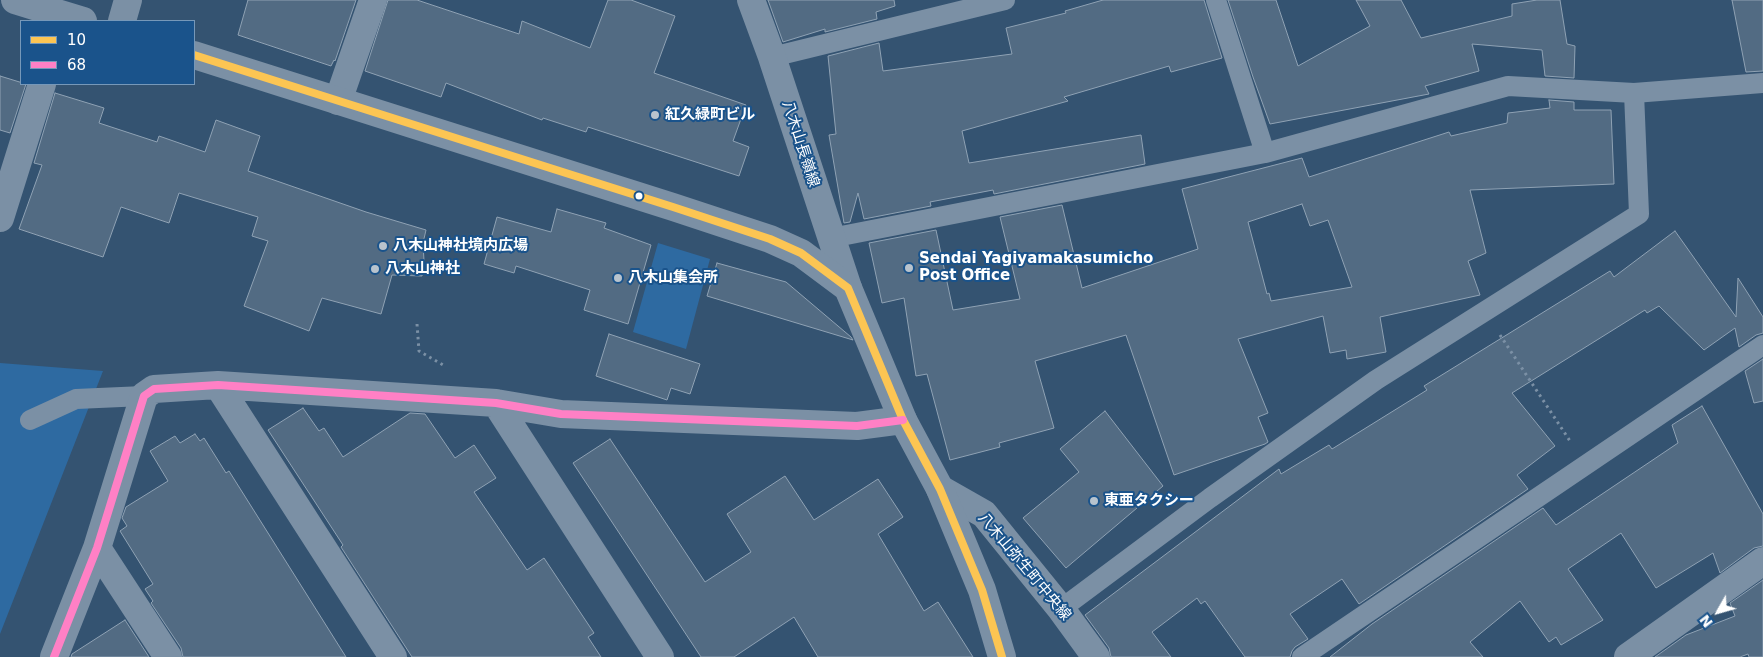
<!DOCTYPE html>
<meta charset="utf-8">
<style>
body{margin:0}
#map{position:relative;width:1763px;height:657px;overflow:hidden;background:#345371;font-family:"DejaVu Sans",sans-serif}
canvas{display:block}
.legend{position:absolute;left:20px;top:20px;width:175px;height:65px;box-sizing:border-box;background:#1a538b;border:1px solid #7698b9;margin:0;padding:6px 9px;list-style:none;font-size:15px;color:#fff}
.legend li{display:flex;align-items:center;gap:10px;height:25px}
.legend b{width:25px;border:1px solid #7698b9}
.north{position:absolute;left:1693px;top:587px;width:50px;height:50px;-webkit-text-stroke:4px #1a538b;paint-order:stroke;rotate:232deg;font-size:14px;font-weight:700;line-height:20px;text-align:center;color:#fff}
.north::after{content:'';display:block;margin:auto;width:18px;height:22px;background:#fff;clip-path:polygon(50% 0,100% 100%,50% 72%,0 100%)}
</style>
<div id="map">
<canvas width="1763" height="657"></canvas>
<ul class="legend">
<li><b style="height:6px;background:#fcc553"></b>10</li>
<li><b style="height:6px;background:#ff80c5"></b>68</li>
</ul>
<div class="north">N</div>
</div>
<script>
const c = document.querySelector('canvas').getContext('2d');
c.lineJoin = 'round';
function fill(path, color) {
  c.fillStyle = color;
  c.fill(path, 'evenodd');
}
function toPath(rows) {
  const path = new Path2D();
  for (const r of rows) {
    path.moveTo(r[0], r[1]);
    for (let i = 2; i < r.length; i += 2) path.lineTo(r[i], r[i + 1]);
  }
  return path;
}
function stroke(path, color, width, dash) {
  c.strokeStyle = color;
  c.lineWidth = width;
  c.lineCap = dash ? 'butt' : 'round';
  c.setLineDash(dash || []);
  c.stroke(path);
}
function write(font, color, halo, rows, align = 'center') {
  c.font = font + ' "DejaVu Sans","Noto Sans JP",sans-serif';
  c.lineWidth = 4;
  c.setLineDash([]);
  c.textBaseline = 'middle';
  c.strokeStyle = halo;
  c.fillStyle = color;
  for (const [text, x, y, turn = 0] of rows) {
    c.save();
    c.translate(x, y);
    c.rotate((+turn || 0) * Math.PI / 180);
    c.textAlign = isNaN(turn) ? turn : align;
    if (halo) c.strokeText(text, 0, 0);
    c.fillText(text, 0, 0);
    c.restore();
  }
}
const green = toPath([
 [658,243,710,259,686,349,633,332],
 [0,363,103,371,0,634]
]);
const building = toPath([
 [248,0,356,0,335,61,334,60,331,66,238,35,248,0],
 [388,0,417,0,519,34,522,21,590,48,608,0,631,0,675,16,654,73,746,105,733,141,749,147,739,176,588,127,586,132,543,118,542,120,446,83,441,97,365,71,388,0],
 [768,0,894,0,895,6,876,12,877,19,825,32,825,29,783,42,768,0],
 [1103,0,1204,0,1222,58,1171,72,1169,66,1064,97,1068,101,962,131,969,163,1141,135,1145,164,994,194,993,190,930,202,931,206,864,219,858,193,850,222,844,223,829,135,836,134,828,56,879,43,883,71,1012,54,1006,28,1066,13,1065,11,1103,0],
 [1228,0,1276,0,1298,66,1370,26,1356,0,1401,0,1421,38,1512,16,1512,4,1537,0,1560,0,1567,44,1575,46,1574,78,1545,76,1542,50,1472,44,1479,71,1425,86,1429,94,1270,124,1253,77,1228,0],
 [1732,0,1763,0,1763,71,1746,72,1732,0],
 [0,76,26,84,10,133,0,130,0,76],
 [55,93,104,108,99,123,157,142,159,136,205,152,216,120,260,136,248,171,366,212,426,230,423,243,424,261,422,276,392,275,381,314,322,298,309,331,244,306,268,241,252,236,258,217,179,193,169,223,121,207,103,257,19,229,42,165,34,163,55,93],
 [1549,100,1574,102,1574,110,1611,110,1614,184,1470,190,1486,253,1468,261,1480,295,1380,317,1386,352,1347,359,1346,350,1330,353,1323,316,1238,339,1268,413,1258,417,1268,442,1265,444,1174,475,1126,335,1035,361,1054,428,999,443,1000,447,950,460,927,374,916,376,904,298,882,303,869,243,936,230,953,310,1020,299,1000,217,1062,205,1082,288,1198,249,1182,189,1302,158,1309,177,1449,132,1451,136,1507,123,1508,113,1550,108,1549,100],
 [1302,204,1310,226,1328,220,1352,287,1271,301,1269,293,1267,294,1248,222,1302,204],
 [557,209,606,223,604,228,651,245,628,324,584,310,590,290,516,266,514,273,484,264,497,217,551,232,557,209],
 [1675,231,1736,317,1738,278,1763,317,1763,333,1756,335,1739,347,1735,328,1704,350,1659,306,1647,313,1645,310,1512,393,1555,446,1517,475,1528,489,1359,604,1342,579,1290,614,1308,639,1295,647,1292,651,1290,657,1245,657,1205,601,1201,604,1197,598,1152,632,1171,657,1111,657,1109,648,1085,615,1279,469,1281,474,1329,445,1332,449,1427,390,1424,386,1610,271,1614,277,1675,231],
 [717,263,786,282,851,337,853,340,707,296,717,263],
 [609,334,700,364,690,394,671,388,667,400,596,376,609,334],
 [1763,359,1763,401,1754,403,1745,371,1763,359],
 [1702,406,1763,514,1763,546,1754,548,1720,573,1713,553,1656,588,1621,533,1568,569,1603,620,1561,645,1556,637,1549,642,1520,601,1470,642,1483,657,1330,657,1372,624,1543,508,1556,525,1678,443,1672,425,1702,406],
 [303,408,319,431,324,428,343,457,410,413,425,414,455,458,474,445,496,478,474,492,527,570,544,558,594,633,588,637,601,657,412,657,341,547,343,545,268,430,303,408],
 [1105,411,1163,486,1066,568,1023,518,1079,472,1060,449,1105,411],
 [195,434,200,441,204,438,226,473,229,471,346,657,183,657,181,648,151,603,153,601,145,589,153,584,120,531,127,526,122,518,126,507,168,481,150,451,175,436,180,443,195,434],
 [610,439,705,582,751,552,727,514,785,476,814,520,878,479,903,517,878,534,924,611,938,602,973,657,818,657,794,617,734,657,701,657,573,463,610,439],
 [1763,580,1763,657,1749,657,1748,654,1740,657,1655,657,1686,635,1735,616,1730,603,1763,580],
 [125,620,149,657,71,657,72,654,125,620]
]);
const path = toPath([
 [417,324,419,351,443,365],
 [1500,335,1570,441]
]);
const service = toPath([
 [1216,0,1265,153],
 [772,57,1005,0],
 [831,238,1265,153,1508,86,1634,93,1763,83],
 [30,420,76,399,144,396],
 [1061,609,1210,498,1376,380,1639,214,1634,93],
 [1302,657,1763,345]
]);
const minor = toPath([
 [751,0,772,57,848,288],
 [122,21,128,0],
 [338,101,373,0],
 [0,218,42,84],
 [218,385,393,657],
 [496,403,660,657],
 [940,489,984,514,1061,609,1096,657],
 [97,548,168,657],
 [54,657,97,548,144,396,154,389,218,385,496,403,561,414,857,426,903,420],
 [1628,657,1763,561]
]);
const tertiary = toPath([
 [15,0,83,21],
 [194,55,673,207,770,239,801,253,848,288,903,420,940,489,982,590,1002,657]
]);
const bus1 = toPath([
 [194,55,673,207,770,239,801,253,848,288,903,420,940,489,982,590,1002,657]
]);
const bus2 = toPath([
 [54,657,97,548,144,396,154,389,218,385,496,403,561,414,857,426,903,420]
]);
const markers = [
 [655,115,5,"#b8c3cd"],
 [639,196,4.5,"#fff"],
 [383,246,5,"#b8c3cd"],
 [909,268,5,"#b8c3cd"],
 [375,269,5,"#b8c3cd"],
 [618,278,5,"#b8c3cd"],
 [1094,501,5,"#b8c3cd"]
];
const poiNames = [
 ["紅久緑町ビル",665,115],
 ["八木山神社境内広場",393,246],
 ["Sendai Yagiyamakasumicho",919,259],
 ["Post Office",919,276],
 ["八木山神社",385,269],
 ["八木山集会所",628,278],
 ["東亜タクシー",1104,501]
];
const streetNames = [
 ["八木山長嶺線",800,144,72],
 ["八木山弥生町中央線",1024,567,50]
];
fill(green, '#2e6aa1');
fill(building, '#526b83');
stroke(building, '#8fa2b4', 1);
stroke(path, '#7b90a5', 3, [2.5, 4]);
stroke(service, '#7b90a5', 20);
stroke(minor, '#7b90a5', 28);
stroke(tertiary, '#7b90a5', 28);
stroke(bus1, '#fcc553', 8);
stroke(bus2, '#ff80c5', 8);
for (const [x, y, r, color] of markers) {
  const dot = new Path2D();
  dot.arc(x, y, r, 0, 2 * Math.PI);
  c.fillStyle = color;
  c.fill(dot);
  stroke(dot, '#1a538b', 2);
}
write('bold 15px', '#fff', '#1a538b', poiNames, 'left');
write('15px', '#fff', '#1a538b', streetNames);
</script>
